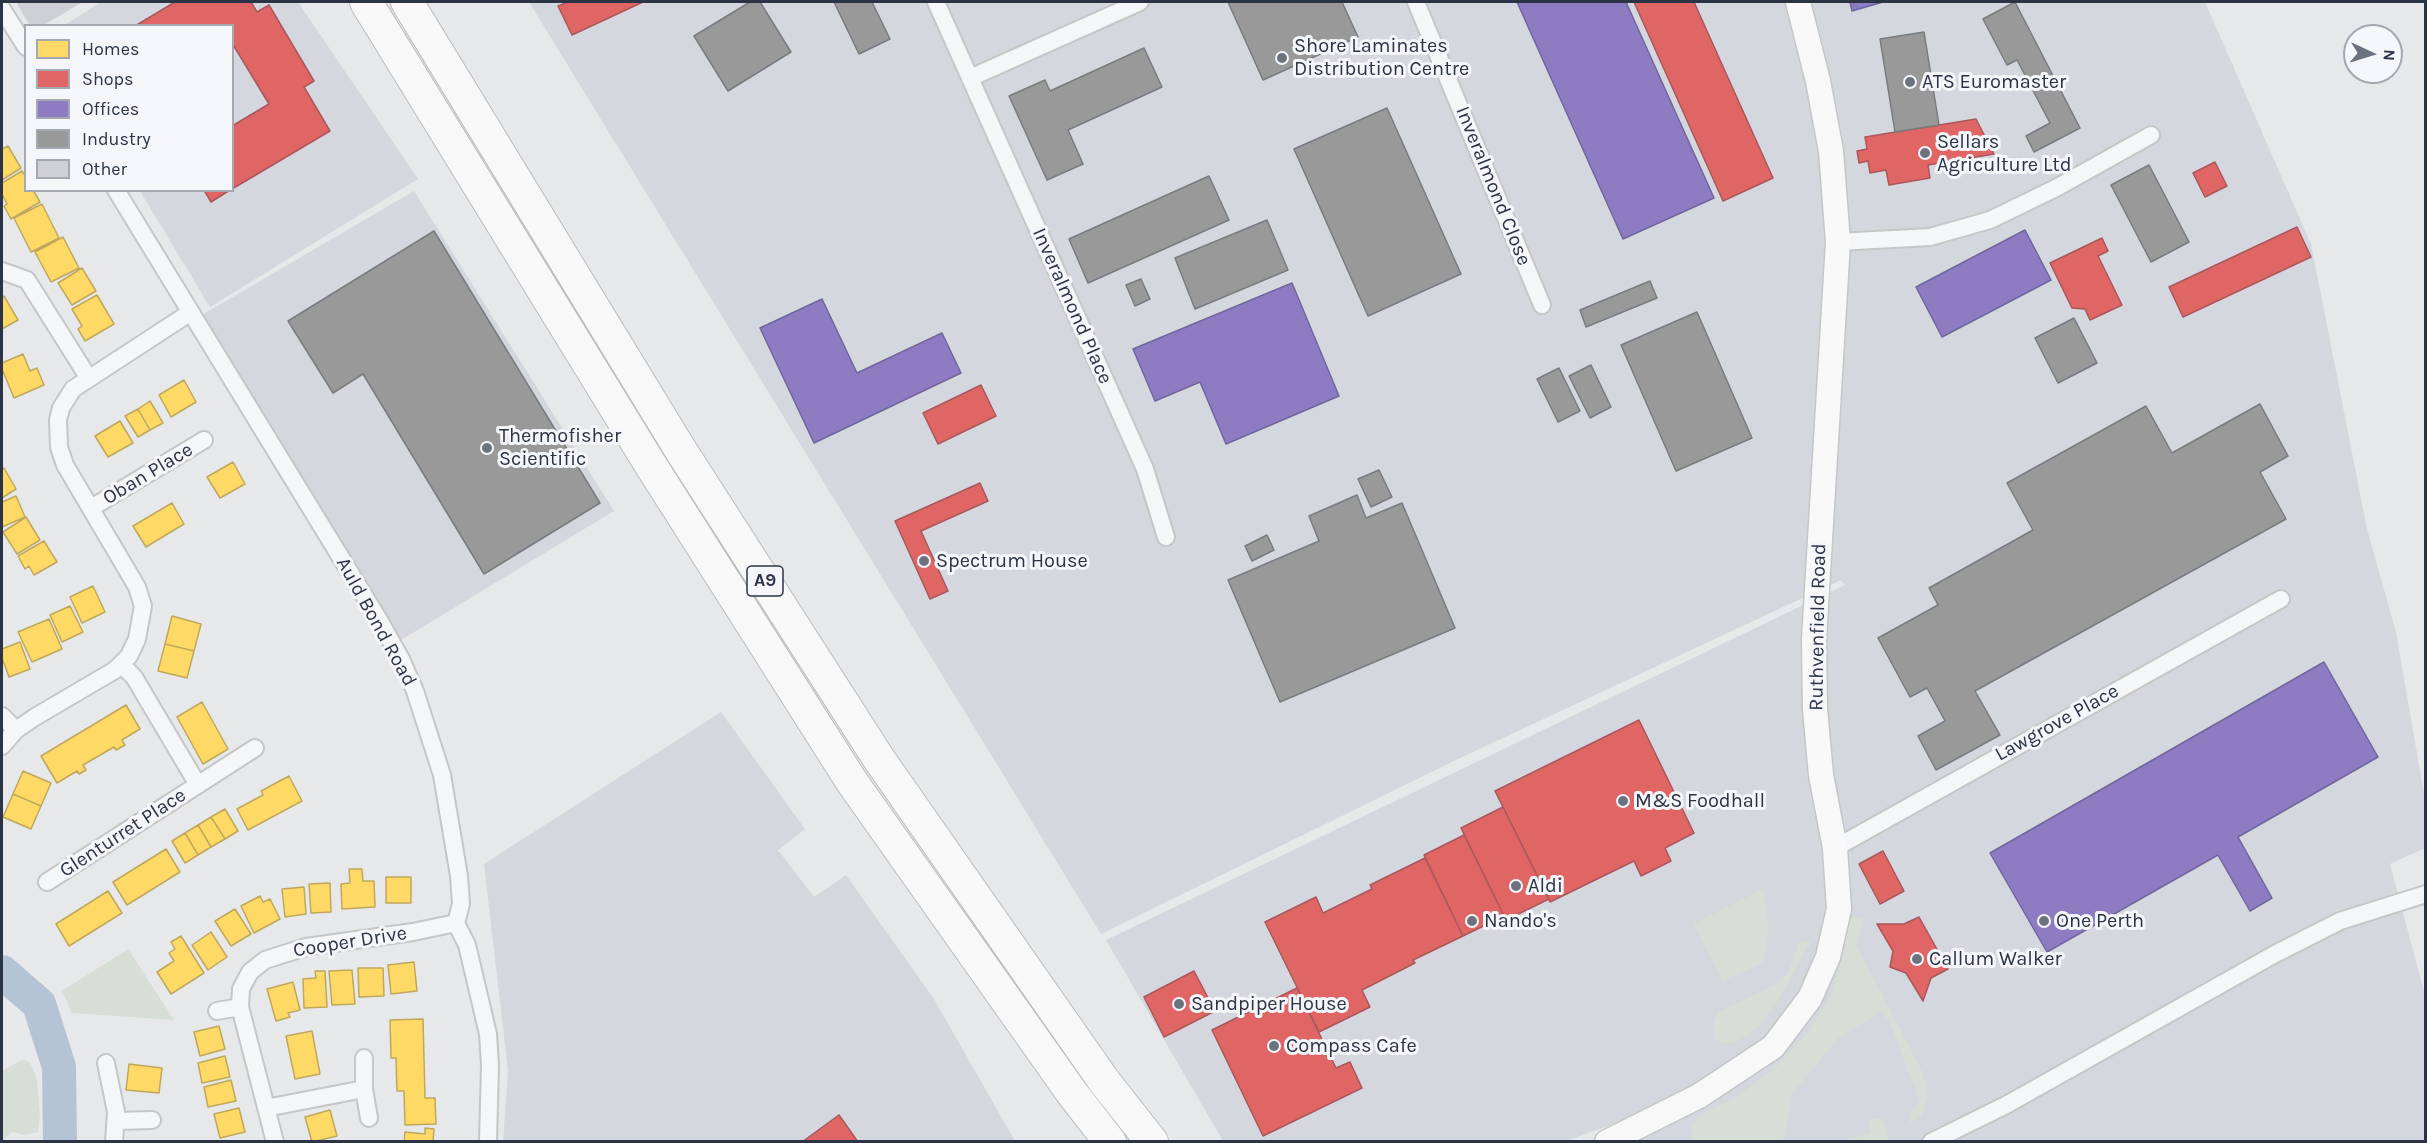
<!DOCTYPE html>
<style>
body{margin:0}
#map{position:relative;width:2427px;height:1143px;overflow:hidden;background:#e6e8ea;font-family:Karla,sans-serif}
canvas{display:block}
.frame{position:absolute;inset:0;border:3px solid #2b3445;pointer-events:none}
.legend{position:absolute;left:24px;top:24px;width:210px;height:168px;box-sizing:border-box;background:#f4f6f9;border:2px solid #a4a8b1;margin:0;padding:8px 10px;list-style:none;font-size:18px;color:#2b3445}
.legend li{display:flex;align-items:center;gap:12px;height:30px}
.legend b{width:30px;border:2px solid #a4a8b1}
.north{position:absolute;left:2343px;top:24px;width:60px;height:60px;box-sizing:border-box;background:#f4f6f9;border:2px solid #a4a8b1;border-radius:50%;rotate:94deg;font-size:16px;font-weight:700;line-height:24px;text-align:center;color:#2b3445}
.north::after{content:'';display:block;margin:auto;width:21px;height:27px;background:#6c737f;clip-path:polygon(50% 0,100% 100%,50% 72%,0 100%)}
</style>
<div id="map">
<canvas width="2427" height="1143"></canvas>
<div class="frame"></div>
<ul class="legend">
<li><b style="height:16px;background:#ffd966"></b>Homes</li>
<li><b style="height:16px;background:#e06666"></b>Shops</li>
<li><b style="height:16px;background:#8e7cc3"></b>Offices</li>
<li><b style="height:16px;background:#999"></b>Industry</li>
<li><b style="height:16px;background:#ced0d3"></b>Other</li>
</ul>
<div class="north">N</div>
</div>
<script>
const c = document.querySelector('canvas').getContext('2d');
c.lineJoin = 'round';
function fill(path, color) {
  c.fillStyle = color;
  c.fill(path, 'evenodd');
}
function toPath(rows) {
  const path = new Path2D();
  for (const r of rows) {
    path.moveTo(r[0], r[1]);
    for (let i = 2; i < r.length; i += 2) path.lineTo(r[i], r[i + 1]);
  }
  return path;
}
function stroke(path, color, width, dash) {
  c.strokeStyle = color;
  c.lineWidth = width;
  c.lineCap = dash ? 'butt' : 'round';
  c.setLineDash(dash || []);
  c.stroke(path);
}
function write(font, color, halo, rows, align = 'center') {
  c.font = font + ' Karla,sans-serif';
  c.lineWidth = 6;
  c.setLineDash([]);
  c.textBaseline = 'middle';
  c.strokeStyle = halo;
  c.fillStyle = color;
  for (const [text, x, y, turn = 0] of rows) {
    c.save();
    c.translate(x, y);
    c.rotate((+turn || 0) * Math.PI / 180);
    c.textAlign = isNaN(turn) ? turn : align;
    if (halo) c.strokeText(text, 0, 0);
    c.fillText(text, 0, 0);
    c.restore();
  }
}
const built = toPath([
 [101,2,298,2,418,179,210,307,140,191,232,190,232,26,63,26],
 [529,2,2205,2,2311,244,2367,529,2396,632,2425,800,2425,848,2390,864,2425,995,2425,1141,1630,1142,1622,1121,1566,1141,1223,1141,1106,940,1845,585,1841,580,1456,760,1101,934],
 [414,191,614,511,401,640,202,315],
 [721,712,805,829,778,850,814,897,846,875,934,999,1015,1141,503,1141,508,1071,484,864]
]);
const green = toPath([
 [1763,889,1769,932,1762,963,1723,981,1693,924],
 [1850,917,1863,919,1856,945,1922,1071,1928,1097,1922,1115,1910,1124,1910,1113,1920,1102,1890,1023,1881,1012,1837,1039,1792,1094,1783,1141,1695,1141,1692,1138,1691,1127,1699,1116,1737,1096,1774,1069,1808,1032,1831,996,1844,949],
 [1811,941,1776,1004,1760,1024,1745,1037,1734,1042,1725,1043,1716,1040,1713,1025,1718,1012,1777,984,1787,973,1795,956,1798,943],
 [128,949,174,1020,72,1013,62,991],
 [23,1059,30,1063,37,1079,40,1115,38,1132,24,1135,12,1132,2,1141,2,1071],
 [1877,1118,1884,1121,1889,1139,1883,1142,1843,1141,1871,1133,1869,1120]
]);
const homes = toPath([
 [8,146,21,168,2,180,2,149,8,146],
 [22,171,26,177,26,190,33,190,40,202,11,219,4,206,7,204,2,194,2,183,22,171],
 [42,204,59,238,31,252,14,218,42,204],
 [63,237,79,268,51,282,35,252,63,237],
 [82,268,96,291,72,305,58,283,82,268],
 [97,295,114,324,85,341,78,329,82,326,72,309,97,295],
 [4,296,18,320,2,329,2,298,4,296],
 [23,354,30,371,37,368,44,385,14,398,2,369,2,363,23,354],
 [184,380,196,402,171,417,159,395,184,380],
 [150,401,163,423,150,430,138,409,150,401],
 [138,409,150,430,138,437,125,416,138,409],
 [120,421,133,443,108,457,95,436,120,421],
 [233,462,245,484,220,498,207,477,233,462],
 [4,468,16,489,2,498,2,470,4,468],
 [16,496,25,517,2,527,2,502,16,496],
 [172,503,184,524,146,547,133,526,172,503],
 [26,517,40,540,17,554,3,532,26,517],
 [44,541,57,562,34,575,29,566,25,569,18,556,44,541],
 [93,586,105,612,82,623,70,597,93,586],
 [70,606,83,632,62,642,50,615,70,606],
 [172,616,201,624,194,651,165,644,172,616],
 [49,619,62,649,32,662,18,632,49,619],
 [20,642,30,669,9,677,2,658,2,649,20,642],
 [165,644,194,651,187,678,158,671,165,644],
 [202,702,228,749,203,764,177,717,202,702],
 [126,705,140,729,122,740,125,745,116,750,114,747,83,765,86,770,79,774,77,771,57,783,41,756,126,705],
 [23,771,51,783,41,806,13,794,23,771],
 [289,776,302,801,248,830,237,809,263,795,261,791,289,776],
 [13,794,41,806,31,829,3,817,13,794],
 [225,809,238,831,225,839,211,817,225,809],
 [211,817,225,839,211,847,198,825,211,817],
 [198,825,211,847,198,855,185,833,198,825],
 [185,833,198,855,185,863,172,841,185,833],
 [166,849,180,872,127,905,113,882,166,849],
 [349,869,362,869,363,881,374,881,375,907,342,909,341,884,350,883,349,869],
 [386,877,411,877,411,903,386,903,386,877],
 [330,883,331,912,311,913,309,884,330,883],
 [304,887,306,914,285,917,282,889,304,887],
 [108,891,122,913,69,946,56,924,108,891],
 [260,896,263,902,270,899,280,919,254,933,241,906,260,896],
 [235,909,251,934,231,946,215,921,235,909],
 [211,932,227,957,208,970,192,945,211,932],
 [181,936,204,973,171,994,157,972,174,961,169,953,175,949,171,942,181,936],
 [414,962,417,991,391,994,388,965,414,962],
 [358,968,383,968,384,996,359,997,358,968],
 [352,970,355,1004,332,1005,329,971,352,970],
 [315,971,325,971,327,1007,304,1008,303,979,316,978,315,971],
 [293,982,300,1010,288,1013,290,1017,276,1021,267,989,293,982],
 [423,1019,425,1098,435,1098,436,1124,405,1125,404,1091,397,1091,396,1058,391,1058,390,1020,423,1019],
 [219,1026,225,1049,200,1056,194,1032,219,1026],
 [312,1031,320,1074,295,1079,286,1036,312,1031],
 [225,1056,230,1077,202,1083,198,1063,225,1056],
 [129,1064,162,1068,159,1093,126,1090,129,1064],
 [231,1080,236,1101,208,1107,204,1087,231,1080],
 [239,1108,245,1132,220,1138,214,1114,239,1108],
 [330,1110,337,1136,312,1142,305,1117,330,1110],
 [425,1128,434,1129,433,1142,404,1142,405,1132,425,1134,425,1128]
]);
const shops = toPath([
 [175,2,251,2,257,12,269,5,314,81,304,87,330,131,232,189,232,126,269,104,232,43,232,26,135,26,175,2],
 [568,2,643,2,572,35,558,6,568,2],
 [1634,2,1694,2,1773,178,1723,201,1634,2],
 [1976,119,1994,154,1928,165,1930,178,1889,185,1886,170,1870,173,1868,161,1859,163,1857,151,1867,149,1865,137,1976,119],
 [2215,162,2227,186,2205,197,2193,173,2215,162],
 [204,190,230,190,211,202,204,190],
 [2297,227,2311,257,2183,317,2169,287,2297,227],
 [2102,238,2108,251,2098,256,2122,305,2090,320,2085,309,2072,308,2050,263,2102,238],
 [981,385,996,416,938,444,923,413,981,385],
 [980,483,988,501,921,531,948,591,930,599,895,521,980,483],
 [1639,720,1694,833,1665,848,1671,861,1641,876,1634,861,1550,902,1495,791,1639,720],
 [1503,807,1549,899,1506,920,1461,828,1503,807],
 [1464,835,1504,916,1463,936,1424,855,1464,835],
 [1883,851,1904,891,1880,904,1859,864,1883,851],
 [1425,858,1463,936,1413,960,1415,963,1362,990,1370,1007,1319,1032,1265,922,1316,897,1323,913,1372,889,1370,885,1425,858],
 [1919,917,1948,969,1931,978,1923,1001,1906,973,1890,967,1893,951,1877,924,1904,924,1919,917],
 [1194,971,1215,1011,1164,1037,1144,997,1194,971],
 [1297,988,1336,1068,1350,1062,1362,1088,1263,1136,1212,1030,1297,988],
 [839,1115,858,1142,802,1142,839,1115]
]);
const offices = toPath([
 [1517,2,1626,2,1714,198,1623,239,1517,2],
 [1850,2,1883,2,1852,11,1850,2],
 [2025,230,2051,280,1942,337,1916,287,2025,230],
 [1292,283,1339,396,1226,444,1200,382,1155,401,1133,349,1292,283],
 [822,299,857,373,942,333,961,373,814,443,760,328,822,299],
 [2324,662,2378,757,2238,837,2272,898,2250,911,2218,855,2047,952,1990,853,2324,662]
]);
const industry = toPath([
 [750,2,760,2,791,52,728,91,694,36,750,2],
 [834,2,872,2,890,39,859,54,834,2],
 [1228,2,1342,2,1358,37,1263,80,1228,2],
 [2015,2,2080,128,2034,152,2026,136,2050,123,2017,60,2007,65,1983,19,2015,2],
 [1924,32,1939,125,1895,132,1880,39,1924,32],
 [1144,48,1162,87,1068,130,1083,164,1047,180,1009,96,1045,80,1050,91,1144,48],
 [1387,108,1461,274,1368,316,1294,149,1387,108],
 [2149,165,2189,242,2151,262,2111,185,2149,165],
 [1209,176,1229,220,1088,283,1069,239,1209,176],
 [1267,220,1288,270,1195,309,1175,258,1267,220],
 [434,231,600,503,484,574,363,374,333,393,288,321,434,231],
 [1141,279,1150,299,1135,306,1126,285,1141,279],
 [1650,281,1657,298,1586,327,1580,310,1650,281],
 [1697,312,1752,438,1676,471,1621,345,1697,312],
 [2074,318,2097,363,2058,383,2035,338,2074,318],
 [1591,365,1611,407,1590,418,1569,376,1591,365],
 [1559,368,1580,411,1558,422,1537,379,1559,368],
 [2260,404,2288,456,2260,472,2286,519,1975,691,2000,735,1936,770,1918,736,1945,721,1927,688,1910,697,1878,638,1938,605,1929,588,2033,530,2007,483,2146,406,2172,453,2260,404],
 [1379,470,1392,497,1371,507,1358,479,1379,470],
 [1357,495,1366,518,1402,503,1455,628,1280,702,1228,580,1319,541,1309,516,1357,495],
 [1267,535,1274,550,1252,561,1245,546,1267,535]
]);
const river = toPath([
 [2,972,39,1004,59,1067,60,1142]
]);
const building = toPath([
 [16,2,83,2,42,26,30,26]
]);
const street = toPath([
 [936,2,1145,469,1166,537],
 [1416,2,1542,305],
 [2,9,26,47],
 [970,78,1140,2],
 [116,190,379,620,401,659,415,691,442,775,459,876,461,904,456,923,467,945,488,1034,490,1065,488,1142],
 [1838,242,1930,237,1990,220,2056,188,2151,135],
 [2,271,27,280,88,377],
 [91,508,204,440],
 [121,664,134,677,198,785],
 [2,716,16,730],
 [2,746,16,730,35,717,115,670,129,656,137,639,143,606,137,587,65,465,59,447,58,420,61,408,73,389,191,312],
 [1835,848,2281,599],
 [47,882,255,748],
 [217,1011,240,1007],
 [364,1058,364,1089,369,1118],
 [106,1063,116,1112,114,1142],
 [266,1108,364,1089],
 [117,1121,152,1120],
 [275,1142,240,1007,241,989,250,972,265,960,306,947,413,932,456,923],
 [1931,1142,2006,1105,2275,954,2340,921,2426,894]
]);
const secondary = toPath([
 [1607,1142,1699,1096,1773,1047,1810,998,1828,957,1839,909,1835,848,1821,775,1815,709,1814,639,1838,242,1831,151,1818,81,1798,2]
]);
const highway = toPath([
 [366,2,650,464,852,782,1072,1093,1110,1142],
 [407,2,680,449,879,759,1104,1081,1152,1142]
]);
const markers = [
 [1282,58,6,"#6c737f"],
 [1910,82,6,"#6c737f"],
 [1925,153,6,"#6c737f"],
 [487,448,6,"#6c737f"],
 [924,561,6,"#6c737f"],
 [1623,801,6,"#6c737f"],
 [1516,886,6,"#6c737f"],
 [1472,921,6,"#6c737f"],
 [2044,921,6,"#6c737f"],
 [1917,959,6,"#6c737f"],
 [1179,1004,6,"#6c737f"],
 [1274,1046,6,"#6c737f"]
];
const shields = [
 [765,581,36]
];
const shieldNames = [
 ["A9",765,581]
];
const poiNames = [
 ["Shore Laminates",1294,46],
 ["Distribution Centre",1294,69],
 ["ATS Euromaster",1922,82],
 ["Sellars",1937,142],
 ["Agriculture Ltd",1937,165],
 ["Thermofisher",499,436],
 ["Scientific",499,459],
 ["Spectrum House",936,561],
 ["M&S Foodhall",1635,801],
 ["Aldi",1528,886],
 ["Nando's",1484,921],
 ["One Perth",2056,921],
 ["Callum Walker",1929,959],
 ["Sandpiper House",1191,1004],
 ["Compass Cafe",1286,1046]
];
const streetNames = [
 ["Inveralmond Close",1493,186,68],
 ["Inveralmond Place",1072,306,66],
 ["Oban Place",148,474,-31],
 ["Auld Bond Road",376,622,61],
 ["Ruthvenfield Road",1818,627,-89],
 ["Lawgrove Place",2057,723,-29],
 ["Glenturret Place",123,833,-33],
 ["Cooper Drive",350,942,-9]
];
fill(built, '#d4d7dd');
fill(green, '#d6ded6');
fill(homes, '#ffd966');
stroke(homes, '#bfa85c', 1.5);
fill(shops, '#e06666');
stroke(shops, '#aa575c', 1.5);
fill(offices, '#8e7cc3');
stroke(offices, '#70669d', 1.5);
fill(industry, '#999');
stroke(industry, '#787b80', 1.5);
stroke(river, '#b4c4d5', 34);
fill(building, '#ced0d3');
stroke(street, '#c4c6c8', 20);
stroke(secondary, '#c4c6c8', 27);
stroke(highway, '#b8bbbf', 34);
stroke(street, '#f5f6f7', 16);
stroke(secondary, '#f8f8f8', 24);
stroke(highway, '#f8f8f8', 32);
for (const [x, y, r, color] of markers) {
  const dot = new Path2D();
  dot.arc(x, y, r, 0, 2 * Math.PI);
  c.fillStyle = color;
  c.fill(dot);
  stroke(dot, '#f4f6f9', 2);
}
for (const [x, y, w] of shields) {
  const box = new Path2D();
  box.roundRect(x - w / 2, y - 15, w, 30, 4.5);
  c.fillStyle = '#f4f6f9';
  c.fill(box);
  stroke(box, '#2b3445', 1.5);
}
write('bold 18px', '#2b3445', null, shieldNames);
write('20px', '#2b3445', '#f4f6f9', poiNames, 'left');
write('20px', '#2b3445', '#f4f6f9', streetNames);
</script>
